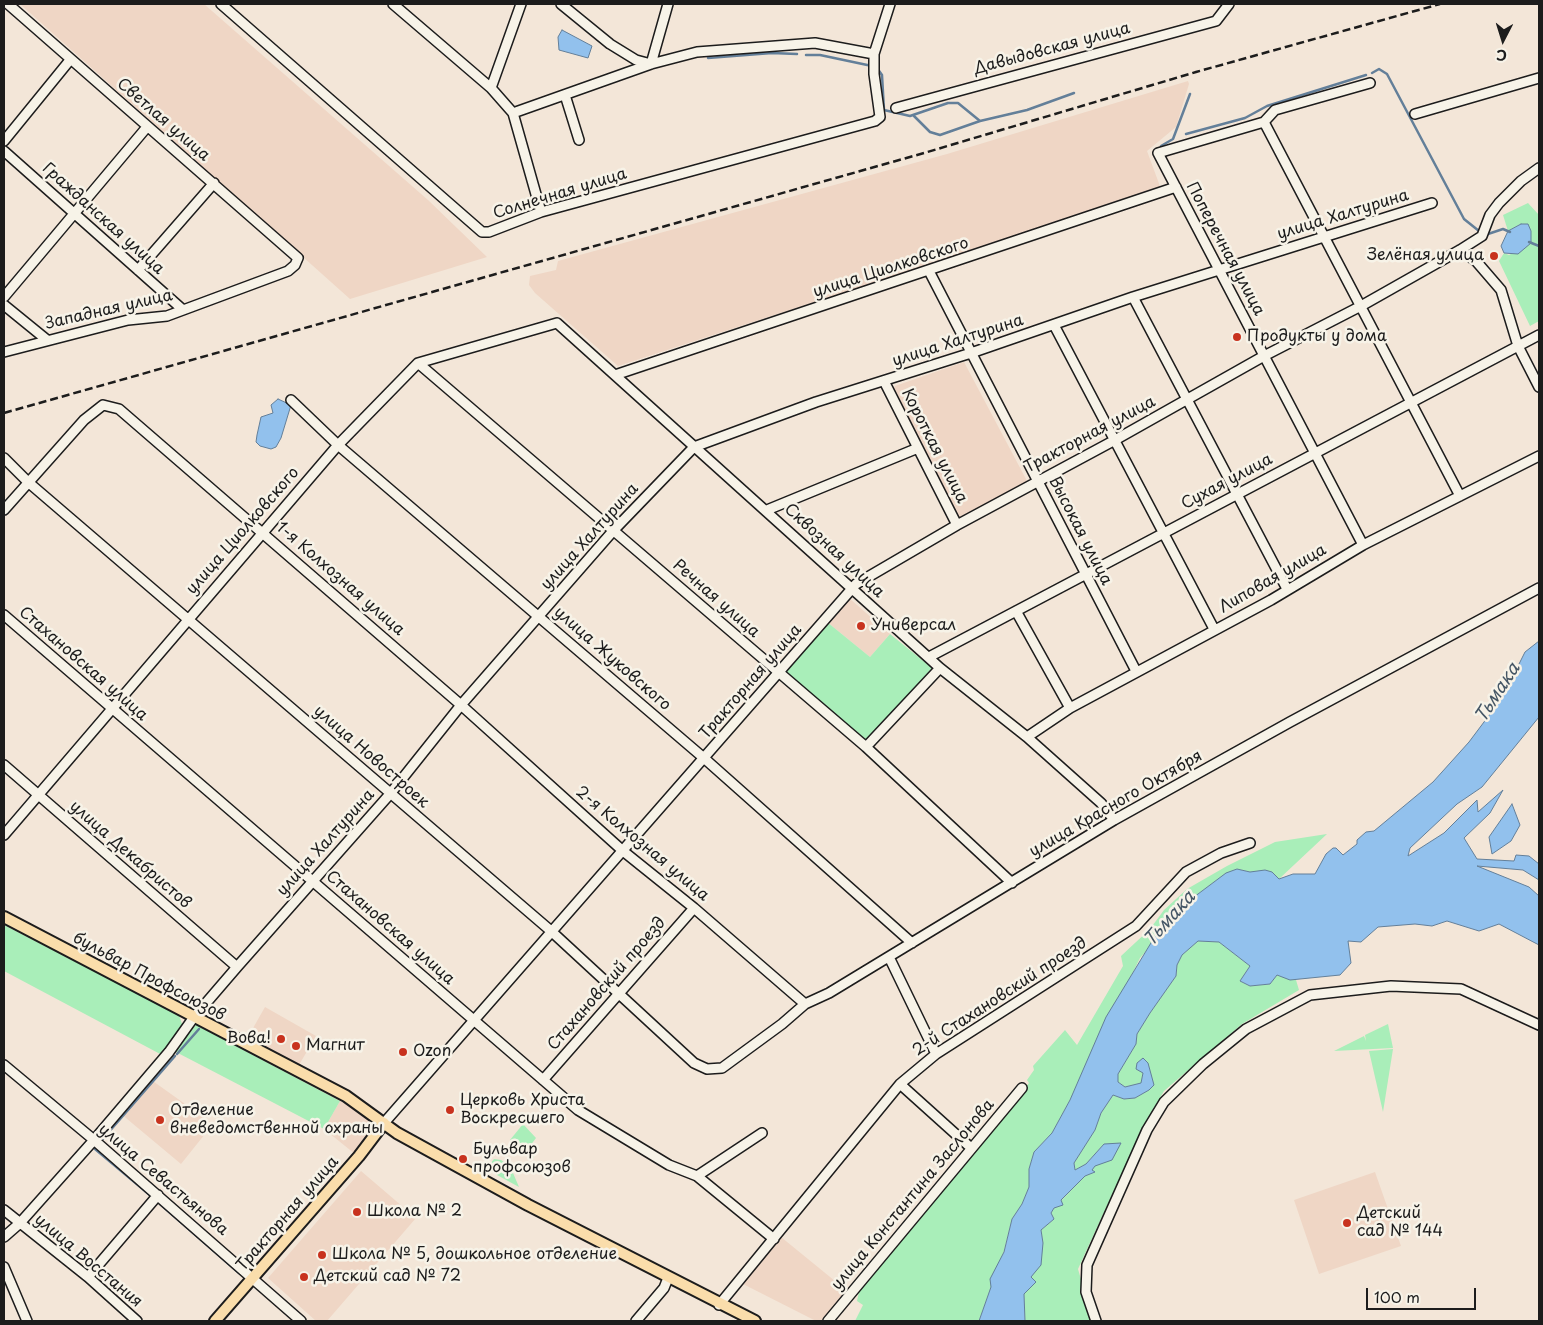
<!DOCTYPE html>
<meta charset="utf-8">
<style>
body{margin:0}
#map{position:relative;width:1543px;height:1325px;overflow:hidden;background:#f3e6d8;font-family:"Playpen Sans",sans-serif}
canvas{display:block}
.frame{position:absolute;inset:0;border:5px solid #1c1c1c;pointer-events:none}
.north{position:absolute;left:1478px;top:15px;width:50px;height:50px;-webkit-text-stroke:4px #f7f3e8;paint-order:stroke;rotate:185deg;font-size:14px;font-weight:700;line-height:20px;text-align:center;color:#1c1c1c}
.north::after{content:'';display:block;margin:auto;width:18px;height:22px;background:#1c1c1c;clip-path:polygon(50% 0,100% 100%,50% 72%,0 100%)}
.scale{position:absolute;left:1366px;top:1288px;width:110px;height:22px;box-sizing:border-box;border:2px solid #1c1c1c;border-top:0;padding-left:6px;font-size:15px;line-height:18px;white-space:nowrap;color:#1c1c1c;-webkit-text-stroke:4px #f7f3e8;paint-order:stroke}
</style>
<div id="map">
<canvas width="1543" height="1325"></canvas>
<div class="frame"></div>
<div class="north">С</div>
<div class="scale">100 m</div>
</div>
<script>
const c = document.querySelector('canvas').getContext('2d');
c.lineJoin = 'round';
function fill(path, color) {
  c.fillStyle = color;
  c.fill(path, 'evenodd');
}
function toPath(rows) {
  const path = new Path2D();
  for (const r of rows) {
    path.moveTo(r[0], r[1]);
    for (let i = 2; i < r.length; i += 2) path.lineTo(r[i], r[i + 1]);
  }
  return path;
}
function stroke(path, color, width, dash) {
  c.strokeStyle = color;
  c.lineWidth = width;
  c.lineCap = dash ? 'butt' : 'round';
  c.setLineDash(dash || []);
  c.stroke(path);
}
function write(font, color, halo, rows, align = 'center') {
  c.font = font + ' "Playpen Sans",sans-serif';
  c.lineWidth = 5;
  c.setLineDash([]);
  c.textBaseline = 'middle';
  c.strokeStyle = halo;
  c.fillStyle = color;
  for (const [text, x, y, turn = 0] of rows) {
    c.save();
    c.translate(x, y);
    c.rotate((+turn || 0) * Math.PI / 180);
    c.textAlign = isNaN(turn) ? turn : align;
    if (halo) c.strokeText(text, 0, 0);
    c.fillText(text, 0, 0);
    c.restore();
  }
}
const built = toPath([
 [20,4,204,4,428,200,487,257,350,299],
 [1188,81,1189,84,1176,127,1147,151,1161,189,618,366,535,293,529,285,530,276,556,270,558,261,947,154],
 [964,362,1027,481,960,519,893,395,893,390,895,386],
 [849,598,890,634,870,657,827,622],
 [265,1007,316,1036,299,1065,248,1037],
 [150,1079,213,1124,181,1164,120,1113],
 [340,1101,365,1115,369,1122,370,1132,355,1154,324,1129],
 [361,1171,416,1218,327,1321,316,1321,268,1278],
 [1375,1172,1401,1246,1319,1274,1294,1200],
 [781,1237,846,1290,821,1321,816,1321,743,1284]
]);
const green = toPath([
 [1528,203,1539,215,1539,321,1530,326,1499,261,1504,253,1509,255,1531,243,1531,231,1521,224,1508,231,1503,215],
 [827,622,870,657,890,634,932,668,865,744,783,674],
 [1327,834,1279,879,1272,872,1250,872,1237,869,1218,879,1194,897,1140,958,1070,1100,1052,1133,1034,1152,1029,1169,1029,1187,1022,1204,1012,1219,1004,1251,979,1321,855,1321,863,1305,857,1301,860,1287,1029,1083,1027,1080,1034,1070,1033,1066,1065,1030,1077,1045,1123,966,1121,956,1150,929,1164,910,1187,889,1227,866,1275,842],
 [4,925,179,1015,183,1027,162,1055,4,971],
 [1198,941,1219,942,1250,966,1240,981,1250,986,1270,984,1277,975,1296,980,1299,990,1242,1024,1164,1091,1144,1125,1078,1269,1093,1321,1025,1321,1024,1294,1035,1282,1031,1277,1043,1243,1041,1230,1054,1219,1051,1213,1054,1208,1085,1176,1094,1172,1092,1170,1104,1144,1086,1164,1075,1170,1074,1163,1095,1130,1101,1113,1113,1095,1124,1099,1135,1098,1149,1090,1153,1085,1151,1079,1143,1073,1142,1083,1125,1087,1118,1082,1118,1074,1136,1044,1137,1034,1150,1013,1176,976,1177,965,1182,955],
 [1388,1024,1393,1048,1334,1051,1364,1036,1366,1041,1365,1035],
 [196,1025,340,1101,324,1129,174,1051],
 [1393,1049,1383,1112,1369,1051],
 [523,1124,536,1138,530,1146,534,1155,533,1159,510,1140],
 [494,1159,501,1160,510,1166,519,1187,486,1169]
]);
const water = toPath([
 [562,30,592,46,588,58,559,50,558,37,562,30],
 [1521,224,1528,224,1531,231,1531,243,1518,254,1504,253,1501,246,1508,231,1521,224],
 [278,399,291,405,281,438,276,447,271,449,260,446,256,442,257,435,261,417,273,413,271,405,278,399],
 [1539,641,1539,717,1482,787,1457,804,1410,848,1408,856,1444,833,1477,800,1478,812,1503,790,1490,813,1464,838,1477,859,1514,861,1516,855,1529,856,1539,864,1539,880,1523,870,1477,866,1529,887,1539,896,1539,945,1499,924,1479,931,1447,921,1432,926,1415,924,1378,927,1361,942,1348,941,1351,963,1340,975,1290,980,1277,975,1270,984,1250,986,1240,981,1250,966,1219,942,1198,941,1182,955,1177,965,1176,976,1150,1013,1137,1034,1136,1044,1118,1074,1118,1082,1125,1087,1141,1083,1143,1073,1136,1069,1137,1063,1143,1058,1148,1063,1154,1085,1149,1090,1135,1098,1124,1099,1113,1095,1101,1113,1095,1130,1074,1163,1075,1170,1086,1164,1104,1144,1121,1143,1112,1160,1095,1166,1092,1170,1095,1172,1085,1176,1061,1200,1063,1205,1054,1208,1051,1213,1054,1219,1041,1230,1043,1243,1041,1265,1031,1277,1036,1282,1024,1294,1025,1321,979,1321,991,1287,990,1279,1004,1252,1012,1219,1022,1204,1029,1187,1029,1169,1034,1152,1052,1133,1070,1100,1106,1017,1157,933,1188,899,1194,897,1226,873,1237,869,1250,872,1265,870,1272,872,1279,879,1293,874,1315,874,1326,854,1333,848,1336,848,1343,855,1357,844,1357,840,1366,832,1374,831,1433,782,1469,742,1502,698,1525,652,1539,641],
 [1512,804,1520,825,1511,841,1492,854,1489,837,1512,804]
]);
const stream = toPath([
 [806,55,820,55,872,66],
 [708,58,772,53,797,54],
 [877,68,882,75,884,110,910,116,948,103,958,103,980,121,1027,110,1074,93],
 [1372,73,1379,69,1387,74,1464,219,1479,231],
 [913,115,930,132,940,135,980,121],
 [1186,134,1245,118,1267,106,1366,75],
 [1161,146,1173,139,1190,94],
 [1488,234,1503,229,1510,232],
 [1529,242,1539,246],
 [177,1054,199,1029],
 [101,1141,175,1056],
 [96,1147,95,1149,151,1196],
 [160,1204,239,1273]
]);
const minor = toPath([
 [221,4,482,232,489,232,541,212,875,121,880,117,874,74,874,54,890,4],
 [393,4,491,88,513,113,541,212],
 [561,4,610,44,636,60,651,64,668,4],
 [491,88,521,4],
 [565,95,579,140],
 [896,108,1216,21,1229,4],
 [513,113,651,64,697,52,815,43,874,54],
 [1415,114,1539,78],
 [1264,122,1460,496],
 [4,141,70,60],
 [4,151,182,309],
 [1460,250,1476,261,1501,290,1518,346,1539,387],
 [138,270,214,183],
 [929,271,1136,671],
 [4,297,147,127],
 [1133,297,1287,589],
 [4,305,47,340],
 [1054,325,1214,629],
 [4,352,128,320,167,316,288,271,295,265,298,258,8,4],
 [418,363,866,747,1012,883],
 [615,375,1176,187],
 [884,381,957,525],
 [291,400,338,445,705,759,912,943],
 [4,458,28,482,551,931,694,1063,707,1069,722,1068,782,1024,805,1004,829,993,1114,820,1290,722,1539,588],
 [4,510,84,420,103,405,119,409,461,705,623,851,694,908,805,1004],
 [767,510,918,448],
 [1363,545,1158,153,1264,122,1275,110,1370,83],
 [1016,611,1070,708],
 [4,615,578,1110,669,1165,697,1176,774,1239],
 [929,657,1539,335],
 [1027,737,1070,708,1271,600,1363,545,1539,456],
 [866,747,940,668],
 [4,765,237,967],
 [4,835,338,445,418,363,557,323,940,668,1027,737,1101,803,1114,820],
 [889,957,936,1054],
 [4,1065,94,1140,301,1321],
 [543,1080,694,908],
 [900,1084,970,1147],
 [384,1123,856,584,957,525,1115,440,1264,356,1361,306,1460,250,1482,236,1490,215,1499,203,1521,181,1539,168],
 [697,1176,762,1133],
 [4,1210,88,1277,137,1321],
 [4,1237,20,1223,94,1140,169,1052,194,1017,237,967,390,794,461,705,613,531,694,447,816,402,971,353,1133,297,1432,203],
 [4,1267,27,1321],
 [88,1277,158,1195],
 [719,1305,900,1084,936,1054,1136,926,1186,872,1221,853,1250,843],
 [636,1321,664,1288,668,1278],
 [828,1321,1022,1088],
 [1096,1321,1086,1292,1087,1265,1147,1130,1164,1102,1203,1064,1246,1029,1310,995,1391,986,1461,989,1539,1025]
]);
const major = toPath([
 [4,917,346,1096,397,1133,528,1205,755,1321],
 [215,1321,359,1156,384,1123]
]);
const rail = toPath([
 [4,413,924,153,1196,72,1440,4]
]);
const markers = [
 [1494,256,5,"#c8321e"],
 [1237,337,5,"#c8321e"],
 [861,626,5,"#c8321e"],
 [281,1039,5,"#c8321e"],
 [296,1046,5,"#c8321e"],
 [403,1052,5,"#c8321e"],
 [450,1110,5,"#c8321e"],
 [160,1120,5,"#c8321e"],
 [463,1159,5,"#c8321e"],
 [357,1212,5,"#c8321e"],
 [1347,1223,5,"#c8321e"],
 [322,1255,5,"#c8321e"],
 [304,1277,5,"#c8321e"]
];
const streetNames = [
 ["Давыдовская улица",1052,49,-15],
 ["Светлая улица",163,120,41],
 ["Солнечная улица",560,194,-17],
 ["улица Халтурина",1343,215,-17],
 ["Гражданская улица",103,219,42],
 ["Поперечная улица",1225,249,62],
 ["улица Циолковского",891,268,-18],
 ["Западная улица",109,310,-13],
 ["улица Халтурина",958,341,-18],
 ["Тракторная улица",1090,435,-28],
 ["Короткая улица",934,446,63],
 ["Сухая улица",1227,482,-28],
 ["улица Циолковского",243,531,-49],
 ["Высокая улица",1080,531,63],
 ["улица Халтурина",590,537,-48],
 ["Сквозная улица",834,551,43],
 ["1-я Колхозная улица",340,579,41],
 ["Липовая улица",1273,579,-30],
 ["Речная улица",716,599,41],
 ["улица Жуковского",612,659,41],
 ["Стахановская улица",83,664,41],
 ["Тракторная улица",751,682,-49],
 ["улица Новостроек",371,757,41],
 ["улица Красного Октября",1116,804,-30],
 ["улица Халтурина",326,843,-48],
 ["2-я Колхозная улица",642,844,40],
 ["улица Декабристов",130,855,41],
 ["Стахановская улица",390,928,41],
 ["бульвар Профсоюзов",149,977,28],
 ["Стахановский проезд",607,984,-49],
 ["2-й Стахановский проезд",1000,997,-33],
 ["улица Севастьянова",163,1180,40],
 ["улица Константина Заслонова",913,1195,-50],
 ["Тракторная улица",288,1214,-49],
 ["улица Восстания",88,1261,40]
];
const poiNames = [
 ["Зелёная улица",1484,256,"right"],
 ["Продукты у дома",1247,337],
 ["Универсал",871,626],
 ["Вова!",271,1039,"right"],
 ["Магнит",306,1046],
 ["Ozon",413,1052],
 ["Церковь Христа",460,1101],
 ["Воскресшего",460,1119],
 ["Отделение",170,1111],
 ["вневедомственной охраны",170,1129],
 ["Бульвар",473,1150],
 ["профсоюзов",473,1168],
 ["Школа № 2",367,1212],
 ["Детский",1357,1214],
 ["сад № 144",1357,1232],
 ["Школа № 5, дошкольное отделение",332,1255],
 ["Детский сад № 72",314,1277]
];
const waterNames = [
 ["Тьмака",1498,693,-57],
 ["Тьмака",1170,919,-48]
];
fill(built, '#efd6c5');
fill(green, '#a9eeb9');
fill(water, '#92c1ed');
stroke(water, '#637f99', 1);
stroke(stream, '#637f99', 2.5);
stroke(minor, '#1c1c1c', 12);
stroke(major, '#1c1c1c', 14);
stroke(minor, '#f7f3e8', 9);
stroke(major, '#faddab', 10);
stroke(rail, '#1c1c1c', 2.5, [8, 4]);
for (const [x, y, r, color] of markers) {
  const dot = new Path2D();
  dot.arc(x, y, r, 0, 2 * Math.PI);
  c.fillStyle = color;
  c.fill(dot);
  stroke(dot, '#f7f3e8', 2);
}
write('16px', '#1c1c1c', '#f7f3e8', streetNames);
write('16px', '#1c1c1c', '#f7f3e8', poiNames, 'left');
write('italic 18px', '#455665', '#f7f3e8', waterNames);
</script>
